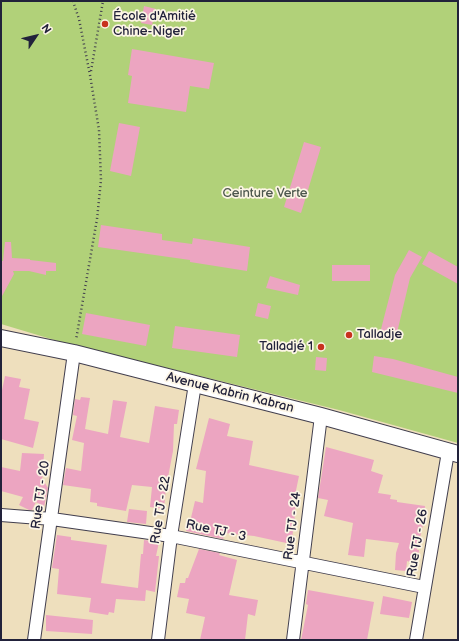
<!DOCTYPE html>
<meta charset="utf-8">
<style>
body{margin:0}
#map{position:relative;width:459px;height:641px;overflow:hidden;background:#eedfbd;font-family:"Balsamiq Sans",sans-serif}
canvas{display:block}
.frame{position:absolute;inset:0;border:2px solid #22223b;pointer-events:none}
.north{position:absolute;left:16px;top:16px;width:40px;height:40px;-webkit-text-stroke:3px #fcf5e5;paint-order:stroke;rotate:55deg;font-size:11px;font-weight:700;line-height:16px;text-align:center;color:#22223b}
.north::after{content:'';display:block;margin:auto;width:14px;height:18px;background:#22223b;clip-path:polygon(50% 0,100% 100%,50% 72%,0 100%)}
</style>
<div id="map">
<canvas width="459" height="641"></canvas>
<div class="frame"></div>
<div class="north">N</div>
</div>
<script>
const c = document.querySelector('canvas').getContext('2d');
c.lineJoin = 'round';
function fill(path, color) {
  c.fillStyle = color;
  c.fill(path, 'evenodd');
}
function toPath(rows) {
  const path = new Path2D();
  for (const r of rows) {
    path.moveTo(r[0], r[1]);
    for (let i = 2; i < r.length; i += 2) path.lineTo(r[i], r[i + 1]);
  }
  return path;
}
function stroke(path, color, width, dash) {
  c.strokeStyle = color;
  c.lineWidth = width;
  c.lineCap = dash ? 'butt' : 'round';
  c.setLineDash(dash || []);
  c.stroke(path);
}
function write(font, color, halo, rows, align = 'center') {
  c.font = font + ' "Balsamiq Sans",sans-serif';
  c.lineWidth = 3.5;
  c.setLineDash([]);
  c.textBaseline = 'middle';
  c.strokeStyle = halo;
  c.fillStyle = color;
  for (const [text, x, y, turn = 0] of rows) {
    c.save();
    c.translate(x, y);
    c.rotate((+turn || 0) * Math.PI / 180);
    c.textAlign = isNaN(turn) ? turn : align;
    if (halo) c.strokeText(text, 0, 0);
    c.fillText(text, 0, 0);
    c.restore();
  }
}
const green = toPath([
 [1,1,458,1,458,443,339,410,61,342,1,324]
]);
const building = toPath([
 [144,6,156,9,152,25,141,23],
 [132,49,214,63,209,89,190,86,186,112,128,103,132,76,128,75],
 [119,123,140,127,131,176,110,171],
 [304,142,321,147,301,213,284,207],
 [101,225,162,234,162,240,192,244,193,238,250,247,247,271,190,262,190,260,98,247],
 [5,242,11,242,12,258,30,259,30,260,56,263,56,271,46,271,46,275,29,271,13,271,14,274,1,298,2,270,1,270,1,261,3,261],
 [409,250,422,257,410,278,396,337,380,333,395,275],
 [429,251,458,267,458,284,422,264],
 [332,265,370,265,370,281,332,281],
 [270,276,300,285,298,295,266,288],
 [258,303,271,306,268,319,255,316],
 [86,313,150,325,146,346,82,334],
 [175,326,240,335,237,357,172,348],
 [374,356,393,359,458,377,458,393,372,372],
 [316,357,327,358,326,371,315,370],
 [5,376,21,379,19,387,30,389,24,419,39,422,33,448,1,439,1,395],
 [81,397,90,398,85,429,108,434,113,400,127,402,120,437,149,443,155,406,179,410,177,424,174,424,173,451,166,488,164,509,150,507,152,487,132,485,126,511,97,506,97,503,90,502,91,489,63,485,66,468,81,471,84,443,72,440,77,416,73,415,75,399,80,400],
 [209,418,230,424,227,436,253,441,249,465,299,476,294,500,296,501,294,525,291,544,254,536,225,533,223,539,186,531,188,522,190,522,195,501,203,503,206,471,196,469],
 [326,447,374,460,371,471,383,475,378,493,391,495,390,499,397,500,397,502,425,506,423,525,417,550,419,550,418,565,407,561,406,571,395,570,396,553,399,543,366,539,364,557,348,555,353,523,324,516,328,500,318,498],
 [22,453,44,454,42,482,45,483,48,488,44,507,36,502,32,510,29,510,19,505,23,497,1,491,1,467,20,471],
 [129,509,147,511,146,524,127,522],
 [57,535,71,537,71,540,107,545,101,583,138,588,141,554,143,554,144,540,159,542,156,556,159,556,155,592,146,590,145,601,116,599,114,613,109,612,108,615,89,612,91,598,57,594,59,569,52,568],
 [199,549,220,553,219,555,237,560,229,595,258,600,255,616,248,614,245,640,200,640,205,617,186,613,189,599,177,597,180,583,185,583,186,578,188,578],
 [308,590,374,602,367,640,301,640,308,605,306,604],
 [383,596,412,602,409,618,380,614],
 [46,615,93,620,92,634,46,631]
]);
const path = toPath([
 [73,1,79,19,90,75,99,130,101,180,97,219,76,340],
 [91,71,103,1]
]);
const minor = toPath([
 [1,515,52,519,171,536,424,587],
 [34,640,74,353],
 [158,640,171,536,195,384],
 [293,640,321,416],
 [416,640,448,452]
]);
const tertiary = toPath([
 [1,338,74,353,195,384,321,416,458,454]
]);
const markers = [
 [105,24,4,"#c8321e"],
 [349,335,4,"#c8321e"],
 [321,347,4,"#c8321e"]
];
const poiNames = [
 ["École d'Amitié",113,17],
 ["Chine-Niger",113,32],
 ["Talladje",357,335],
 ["Talladjé 1",313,347,"right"]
];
const parkNames = [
 ["Ceinture Verte",265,194]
];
const streetNames = [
 ["Avenue Kabrin Kabran",230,393,14],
 ["Rue TJ - 20",41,495,-82],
 ["Rue TJ - 22",161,510,-81],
 ["Rue TJ - 24",293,526,-83],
 ["Rue TJ - 3",216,531,12],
 ["Rue TJ - 26",418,543,-80]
];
fill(green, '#b1d179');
fill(building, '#eca5c1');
stroke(minor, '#413e4e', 14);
stroke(tertiary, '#413e4e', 18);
stroke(path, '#413e4e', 2.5, [1, 3]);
stroke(minor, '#fff', 12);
stroke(tertiary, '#fff', 16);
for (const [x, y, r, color] of markers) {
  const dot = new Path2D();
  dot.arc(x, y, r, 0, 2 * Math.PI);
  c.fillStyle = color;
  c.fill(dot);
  stroke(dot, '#fcf5e5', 1.5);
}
write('13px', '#22223b', '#fcf5e5', poiNames, 'left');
write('13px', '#4d574e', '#fcf5e5', parkNames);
write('13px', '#22223b', '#fcf5e5', streetNames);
</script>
